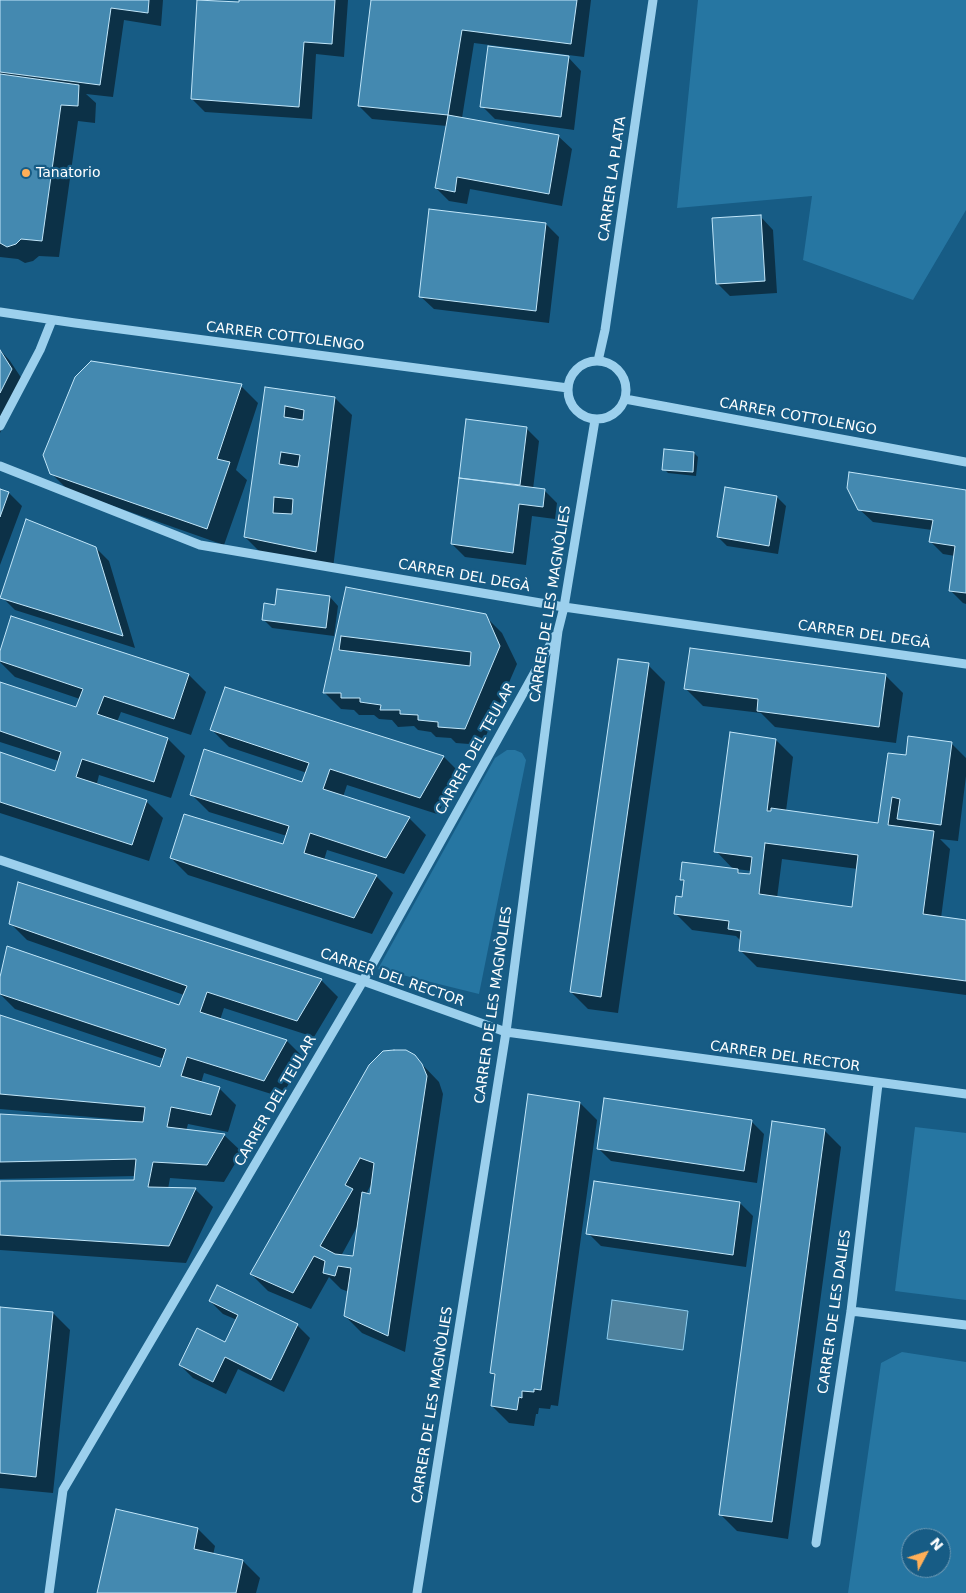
<!DOCTYPE html>
<meta charset="utf-8">
<style>
body{margin:0}
#map{position:relative;width:966px;height:1593px;overflow:hidden;background:#175c85;font-family:"DejaVu Sans",sans-serif}
canvas{display:block}
.north{position:absolute;left:901px;top:1528px;width:50px;height:50px;box-sizing:border-box;background:#175c85;border:1px solid #749db6;border-radius:50%;rotate:50deg;font-size:14px;font-weight:700;line-height:20px;text-align:center;color:#fff}
.north::after{content:'';display:block;margin:auto;width:18px;height:22px;background:#ffaf58;clip-path:polygon(50% 0,100% 100%,50% 72%,0 100%)}
</style>
<div id="map">
<canvas width="966" height="1593"></canvas>
<div class="north">N</div>
</div>
<script>
const c = document.querySelector('canvas').getContext('2d');
c.lineJoin = 'round';
function fill(path, color) {
  c.fillStyle = color;
  c.fill(path, 'evenodd');
}
function toPath(rows) {
  const path = new Path2D();
  for (const r of rows) {
    if (r.length === 3) {
      path.moveTo(r[0] + r[2], r[1]);
      path.arc(r[0], r[1], r[2], 0, 2 * Math.PI);
      continue;
    }
    path.moveTo(r[0], r[1]);
    for (let i = 2; i < r.length; i += 2) path.lineTo(r[i], r[i + 1]);
  }
  return path;
}
function stroke(path, color, width, dash) {
  c.strokeStyle = color;
  c.lineWidth = width;
  c.lineCap = dash ? 'butt' : 'round';
  c.setLineDash(dash || []);
  c.stroke(path);
}
function write(font, color, halo, rows, align = 'center') {
  c.font = font + ' "DejaVu Sans",sans-serif';
  c.lineWidth = 4.5;
  c.setLineDash([]);
  c.textBaseline = 'middle';
  c.strokeStyle = halo;
  c.fillStyle = color;
  for (const [text, x, y, turn = 0] of rows) {
    c.save();
    c.translate(x, y);
    c.rotate((+turn || 0) * Math.PI / 180);
    c.textAlign = isNaN(turn) ? turn : align;
    if (halo) c.strokeText(text, 0, 0);
    c.fillText(text, 0, 0);
    c.restore();
  }
}
const green = toPath([
 [698,0,966,0,966,210,913,300,803,260,812,196,677,208],
 [507,750,515,750,522,753,526,760,479,994,378,969,495,758],
 [915,1127,966,1133,966,1300,895,1291],
 [902,1352,966,1362,966,1593,848,1593,881,1363],
 [911,1538,941,1538,941,1568,911,1568]
]);
const water = toPath([
 [612,1300,688,1311,683,1350,607,1339,612,1300]
]);
const shadow = toPath([
 [0,0,163,0,161,26,124,20,113,97,86,94,96,103,95,123,78,121,59,257,39,256,33,261,25,263,18,259,0,257],
 [240,0,348,0,344,57,316,54,312,119,205,112,192,99,240,4],
 [373,0,591,0,584,57,474,43,462,118,558,136,572,149,562,206,470,189,467,204,449,201,436,188,447,126,372,119,359,106],
 [568,57,581,71,574,130,495,119,482,106],
 [760,216,773,230,777,293,730,296,717,283],
 [546,224,559,237,549,323,434,309,420,296],
 [0,350,10,361,24,382,0,433],
 [241,386,258,403,236,470,247,480,224,545,68,490,51,473],
 [266,389,335,398,352,415,333,568,262,554,245,537],
 [467,421,526,428,539,441,533,489,544,490,557,503,555,519,532,516,526,565,465,557,452,544],
 [694,453,698,457,696,476,668,473,664,469],
 [726,489,777,497,786,506,778,554,727,546,718,537],
 [0,490,9,493,22,506,0,565],
 [966,491,966,604,963,603,950,590,955,556,943,554,930,541,932,530,873,522,859,509],
 [96,548,109,561,135,648,15,610,2,597],
 [347,589,485,616,502,633,517,664,482,745,456,743,451,738,436,737,431,732,418,730,414,726,398,727,392,720,379,719,374,715,359,715,354,710,341,709,324,692],
 [330,597,338,606,334,636,272,628,264,620],
 [0,655,189,675,206,692,191,735,121,712,117,722,168,739,185,756,171,798,99,775,97,783,146,801,163,818,149,861,0,813,0,754,56,772,59,761,0,742,0,684,77,709,80,699,15,677,0,662],
 [648,665,665,682,618,1013,588,1009,571,992],
 [886,676,903,693,896,743,775,727,761,713,703,706,686,689],
 [226,688,444,757,461,774,437,814,347,785,343,797,409,818,426,835,404,874,327,850,324,860,376,876,393,893,372,934,188,875,171,858,283,846,287,836,209,812,192,795,303,783,307,773,229,747,212,730],
 [776,740,793,757,786,811,880,824,907,756,951,743,966,758,966,776,958,841,940,839,950,849,941,918,966,921,966,995,757,967,740,950,741,941,736,936,692,930,675,913,683,898,685,883,681,879,734,870,716,851],
 [782,859,858,869,853,908,777,898],
 [736,869,752,871,751,876,742,875],
 [10,923,321,980,338,997,314,1037,224,1008,220,1020,287,1041,304,1058,281,1097,204,1073,201,1083,219,1088,236,1105,228,1132,188,1124,186,1131,225,1136,242,1152,224,1182,170,1178,168,1189,196,1190,213,1207,186,1263,0,1250,0,1183,135,1181,136,1176,0,1179,0,1116,125,1122,125,1120,0,1109,0,1016,161,1069,164,1059,15,1009,0,994,0,983,180,1006,184,995,27,940],
 [414,1056,439,1082,443,1094,405,1352,362,1333,345,1316,349,1292,341,1289,329,1277,311,1309,268,1291,251,1274],
 [373,1181,371,1195,366,1194],
 [358,1225,354,1257,341,1256],
 [580,1103,597,1120,558,1406,551,1405,550,1409,539,1408,538,1414,536,1414,534,1426,509,1423,492,1406,496,1377,491,1372],
 [751,1121,764,1134,757,1183,611,1161,598,1148],
 [824,1130,841,1147,788,1539,737,1531,720,1514],
 [740,1203,753,1216,746,1267,601,1246,588,1233],
 [210,1301,297,1325,310,1338,284,1392,238,1369,226,1394,193,1378,180,1365,225,1343,237,1320,223,1314],
 [0,1308,53,1313,70,1330,53,1493,0,1488],
 [198,1529,215,1546,213,1555,243,1561,260,1578,256,1593,99,1593]
]);
const building = toPath([
 [0,0,149,0,148,13,111,8,100,85,0,72,0,0],
 [197,0,239,2,239,0,335,0,332,44,304,42,299,107,191,99,197,0],
 [371,0,577,0,571,44,462,30,448,115,358,106,371,0],
 [488,46,569,56,561,117,480,107,488,46],
 [0,74,79,85,78,106,61,105,42,241,21,239,16,244,7,247,0,243,0,74],
 [448,115,559,135,549,194,457,177,455,192,435,188,448,115],
 [429,209,546,223,536,311,419,297,429,209],
 [761,215,765,281,716,284,712,218,761,215],
 [0,350,12,369,0,393,0,350],
 [91,361,242,384,217,459,230,462,207,529,50,474,43,455,75,377,91,361],
 [265,387,335,397,316,552,244,537,265,387],
 [285,406,304,410,303,420,284,417,285,406],
 [281,452,300,455,298,467,279,464,281,452],
 [274,497,293,499,292,514,273,513,274,497],
 [466,419,527,427,520,485,459,478,466,419],
 [664,449,694,452,693,472,662,470,664,449],
 [849,472,966,490,966,593,949,591,955,546,929,542,933,520,858,510,847,488,849,472],
 [459,478,545,489,543,507,519,504,513,553,451,544,459,478],
 [725,487,777,496,769,546,717,537,725,487],
 [0,489,9,492,0,517,0,489],
 [26,519,96,547,123,636,0,598,26,519],
 [346,587,486,614,500,646,465,729,438,727,438,722,418,720,418,715,400,714,400,710,380,710,381,705,360,702,360,698,341,698,341,693,323,693,346,587],
 [341,636,471,652,470,666,339,650,341,636],
 [277,589,330,596,326,628,262,620,264,603,275,605,277,589],
 [11,616,189,674,174,719,104,696,97,714,168,738,154,782,82,759,76,777,147,800,132,845,0,802,0,752,55,771,61,752,0,731,0,682,76,707,83,689,0,661,0,651,11,616],
 [690,648,886,674,879,727,757,711,758,699,684,689,690,648],
 [618,659,649,663,601,997,570,992,618,659],
 [225,687,444,756,420,798,330,769,323,789,410,817,386,858,310,833,304,853,377,875,354,918,170,858,184,814,283,844,289,826,190,795,204,749,302,782,309,763,210,730,225,687],
 [730,732,776,739,767,811,771,811,771,808,878,823,888,753,906,755,908,736,952,742,941,825,897,819,900,799,892,797,888,825,934,831,923,914,966,920,966,981,739,951,741,931,728,929,729,921,674,914,676,896,682,897,684,880,680,880,682,862,738,869,738,873,750,874,752,857,714,852,730,732],
 [765,843,858,855,852,907,759,894,765,843],
 [18,882,322,979,297,1021,207,992,200,1012,287,1040,264,1081,187,1057,181,1076,220,1087,211,1115,171,1107,167,1127,225,1134,207,1165,153,1162,148,1187,196,1188,169,1246,0,1235,0,1181,134,1180,136,1159,0,1162,0,1114,143,1122,145,1107,0,1094,0,1015,160,1067,166,1049,0,994,0,977,7,946,179,1005,187,986,9,924,18,882],
 [394,1050,406,1050,415,1055,422,1064,427,1076,388,1336,344,1316,351,1268,338,1266,335,1276,323,1273,325,1261,314,1256,293,1293,250,1274,369,1065,383,1051,394,1050],
 [360,1158,374,1163,370,1194,362,1192,353,1256,335,1254,320,1246,353,1189,345,1185,360,1158],
 [528,1094,580,1102,541,1390,534,1389,534,1392,522,1391,522,1398,519,1397,517,1410,491,1406,495,1374,490,1373,528,1094],
 [604,1098,752,1120,744,1171,597,1149,604,1098],
 [772,1121,825,1129,772,1522,719,1515,772,1121],
 [594,1181,740,1202,733,1255,586,1234,594,1181],
 [217,1285,298,1324,271,1380,225,1357,213,1382,179,1365,197,1328,225,1342,238,1315,209,1301,217,1285],
 [0,1307,53,1312,36,1477,0,1473,0,1307],
 [116,1509,198,1528,194,1549,243,1560,236,1593,97,1593,116,1509]
]);
const minor = toPath([
 [0,312,75,323,568,388],
 [597,390,29],
 [598,361,605,330,653,0],
 [625,399,966,462],
 [0,426,40,350,52,320],
 [0,466,200,545,564,607,966,664],
 [0,860,363,981,506,1032,966,1094],
 [851,1311,966,1325],
 [816,1543,851,1311,878,1084],
 [49,1593,63,1490,363,981,555,636],
 [417,1593,506,1032,558,631,564,607,595,420]
]);
const markers = [
 [26,173,5,"#ffaf58"]
];
const poiNames = [
 ["Tanatorio",36,173]
];
const streetNames = [
 ["CARRER LA PLATA",613,179,-82],
 ["CARRER COTTOLENGO",285,337,7],
 ["CARRER COTTOLENGO",798,417,10],
 ["CARRER DEL DEGÀ",464,576,10],
 ["CARRER DE LES MAGNÒLIES",551,604,-81],
 ["CARRER DEL DEGÀ",864,635,8],
 ["CARRER DEL TEULAR",476,749,-61],
 ["CARRER DEL RECTOR",392,978,19],
 ["CARRER DE LES MAGNÒLIES",494,1005,-82],
 ["CARRER DEL RECTOR",785,1057,8],
 ["CARRER DEL TEULAR",276,1101,-60],
 ["CARRER DE LES DALIES",835,1312,-82],
 ["CARRER DE LES MAGNÒLIES",433,1405,-81]
];
fill(green, '#2676a2');
fill(water, '#4f829e');
stroke(water, '#8fceef', 1);
fill(shadow, '#0007');
fill(building, '#4489b0');
stroke(building, '#c2e6f9', 1);
stroke(minor, '#9cd0ed', 9);
for (const [x, y, r, color] of markers) {
  const dot = new Path2D();
  dot.arc(x, y, r, 0, 2 * Math.PI);
  c.fillStyle = color;
  c.fill(dot);
  stroke(dot, '#175c85', 2);
}
write('14px', '#fff', '#175c85', poiNames, 'left');
write('14px', '#fff', '#175c85', streetNames);
</script>
